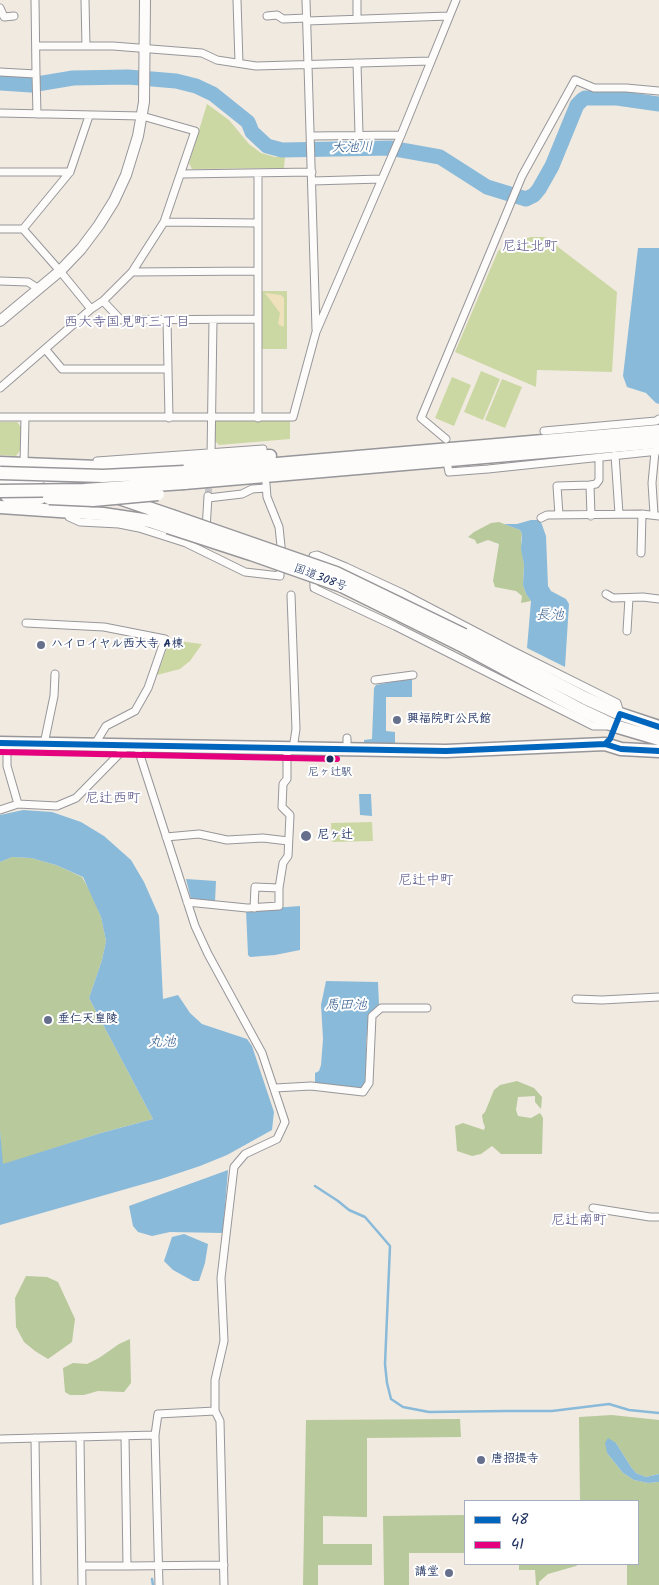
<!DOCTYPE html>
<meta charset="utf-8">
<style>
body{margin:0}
#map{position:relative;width:659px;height:1585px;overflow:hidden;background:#f1eae1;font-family:Kalam,sans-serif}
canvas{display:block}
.legend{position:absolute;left:464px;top:1500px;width:175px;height:65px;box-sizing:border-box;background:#fff;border:1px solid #a4acbf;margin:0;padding:6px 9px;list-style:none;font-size:15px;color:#1b2f5e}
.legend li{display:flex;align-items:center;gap:10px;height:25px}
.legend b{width:25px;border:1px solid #a4acbf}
</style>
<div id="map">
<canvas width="659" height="1585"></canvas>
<ul class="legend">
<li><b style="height:6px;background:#0065bd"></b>48</li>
<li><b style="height:6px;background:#e5007d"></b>41</li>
</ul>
</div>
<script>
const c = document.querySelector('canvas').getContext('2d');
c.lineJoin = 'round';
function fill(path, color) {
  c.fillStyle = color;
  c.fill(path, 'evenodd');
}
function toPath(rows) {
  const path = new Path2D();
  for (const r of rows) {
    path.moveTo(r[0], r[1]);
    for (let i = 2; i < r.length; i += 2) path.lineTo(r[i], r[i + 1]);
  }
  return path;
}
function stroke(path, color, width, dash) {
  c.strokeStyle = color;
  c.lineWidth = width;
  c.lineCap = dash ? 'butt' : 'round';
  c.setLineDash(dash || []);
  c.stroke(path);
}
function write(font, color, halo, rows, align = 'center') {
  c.font = font + ' Kalam,"Klee One",sans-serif';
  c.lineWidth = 4;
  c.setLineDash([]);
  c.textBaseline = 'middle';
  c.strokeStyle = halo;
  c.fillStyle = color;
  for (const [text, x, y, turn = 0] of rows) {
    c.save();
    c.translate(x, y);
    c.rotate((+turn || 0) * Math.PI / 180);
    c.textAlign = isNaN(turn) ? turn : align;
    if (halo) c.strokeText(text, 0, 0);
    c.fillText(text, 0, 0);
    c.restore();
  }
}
const green = toPath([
 [207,104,229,120,249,144,261,153,275,157,285,156,284,168,192,169,189,163],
 [531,237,545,237,617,292,612,372,537,370,536,387,455,352,498,251,508,243],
 [262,291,287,291,287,349,262,349],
 [481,371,500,379,483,420,464,412],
 [452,377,471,385,454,426,435,418],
 [502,379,522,387,505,428,485,420],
 [215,421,290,421,290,439,219,445,215,441],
 [0,422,17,422,21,427,21,449,16,456,0,455],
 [170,640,202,644,190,661,180,669,157,675],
 [372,822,373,841,332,842,331,823]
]);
const forest = toPath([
 [499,522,520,530,522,534,521,540,524,565,523,585,526,594,531,601,521,603,522,596,516,591,495,587,493,581,499,544,488,540,477,544,475,540,468,537,474,532,491,523],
 [12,857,31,858,56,865,82,877,92,895,101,917,106,941,102,960,89,998,153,1119,101,1133,2,1165,0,1130,0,862],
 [517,1081,534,1088,542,1097,541,1109,535,1102,535,1096,518,1097,516,1110,518,1116,531,1118,540,1113,543,1118,542,1154,501,1154,492,1146,481,1154,472,1156,457,1151,455,1126,463,1123,484,1130,485,1127,483,1122,482,1115,485,1112,494,1090,500,1085],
 [26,1276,47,1277,58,1282,75,1319,72,1342,48,1359,35,1351,24,1342,16,1327,15,1298],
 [130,1339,131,1383,124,1392,98,1391,84,1395,70,1395,65,1392,63,1368,73,1363,87,1364,99,1358,119,1344],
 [612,1415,659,1420,659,1474,646,1477,636,1473,631,1467,616,1443,607,1453,623,1473,634,1480,648,1483,659,1482,659,1585,627,1585,627,1564,638,1564,638,1501,580,1501,579,1417],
 [460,1419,461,1437,367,1438,367,1517,323,1516,323,1544,372,1544,372,1565,318,1565,318,1585,303,1585,306,1420],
 [465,1515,465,1553,409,1553,409,1585,384,1585,383,1516],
 [519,1564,579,1564,576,1566,548,1574,539,1582,539,1585,536,1585,535,1570,519,1570]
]);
const sand = toPath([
 [265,293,281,295,284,298,284,325,283,327,278,324,280,313]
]);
const water = toPath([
 [638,248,659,248,659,404,656,403,646,393,627,387,623,376],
 [531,520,537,520,541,522,546,536,548,586,551,591,566,599,569,604,565,667,527,648,531,601,526,594,523,585,524,565,521,549,522,534,520,530,504,524,517,524],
 [412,678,412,697,386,697,386,731,395,732,395,744,364,743,364,740,372,739,374,688,376,685],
 [359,794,371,794,372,816,360,815],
 [23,810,52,812,81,822,104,836,131,860,144,882,159,916,163,999,178,995,190,1013,202,1024,247,1039,252,1046,274,1112,272,1130,227,1155,200,1166,161,1179,0,1225,0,1130,3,1164,101,1133,153,1119,89,998,102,960,106,941,101,917,83,877,56,865,31,858,12,857,0,862,0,815],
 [186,879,216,881,215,902,191,899],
 [300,906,300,950,275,955,250,957,248,955,246,910],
 [326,981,378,982,379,1005,369,1013,366,1044,366,1082,359,1090,315,1084,315,1073,319,1071,321,1065,323,1039,321,1005],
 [228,1170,223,1233,170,1232,152,1236,138,1232,133,1226,129,1206],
 [184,1234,208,1244,205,1263,199,1281,193,1281,173,1270,164,1261,172,1237],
 [608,1438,616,1443,631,1467,636,1473,646,1477,659,1474,659,1482,648,1483,634,1480,623,1473,607,1453,605,1443]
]);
const stream = toPath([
 [315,1186,338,1201,349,1210,365,1217,390,1246,385,1364,387,1383,391,1399,403,1407,429,1412,507,1411,552,1411,609,1404,629,1410,659,1413],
 [152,1579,153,1585]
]);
const river = toPath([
 [0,83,31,85,73,78,128,77,176,81,196,86,213,94,248,122,252,132,267,146,282,150,390,148,440,157,487,187,526,199,534,195,539,189,552,166,577,105,582,100,585,98,617,98,659,104]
]);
const streetTunnel = toPath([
 [208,495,210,478]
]);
const street = toPath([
 [85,0,86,46],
 [237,0,239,63],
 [306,0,316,329],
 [357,0,357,18],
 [0,8,4,17,14,16],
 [267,16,277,15,283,19,307,18],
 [307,21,449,16],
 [37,46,113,46,202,53,217,60,256,66,430,61],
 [357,63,359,134],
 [0,72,36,74,35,0],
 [36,74,37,114],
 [0,113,142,116,195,131,164,222,132,272,103,301,91,309,0,388],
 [311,136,401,135],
 [0,172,70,172],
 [258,173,258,418],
 [182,174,312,172],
 [312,181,381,179],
 [164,222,257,223],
 [0,229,23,229,60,271,91,309],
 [23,229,70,172,89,116],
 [132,272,257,271],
 [0,281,28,282,39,289],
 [103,301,121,320,258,319],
 [167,320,169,418],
 [46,350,62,369,168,369],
 [0,417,293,417,316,332,401,135,456,0],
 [544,431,656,421,659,419],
 [446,439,421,418,522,176,575,80,594,88,626,88,659,91],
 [615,455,619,514],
 [211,456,213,320],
 [97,461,263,449,263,451],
 [24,464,25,417],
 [448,467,449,472,488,469,659,451],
 [590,485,596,484,599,480,599,457],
 [208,498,242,494,252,489,266,488],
 [68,512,69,517,80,522,119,524,139,528,186,543,245,572,280,576,281,546,279,527,267,497,266,484],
 [654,514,652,483,655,452],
 [559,515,557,486,590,485,591,516],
 [541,518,547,515,642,514,659,516],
 [206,530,208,496],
 [641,553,642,514],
 [606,594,613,598,643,597,659,599],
 [291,595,296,729,293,749],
 [26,623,104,627,165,639,148,688,135,711,106,726,95,744],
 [627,631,629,598],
 [375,680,413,675],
 [610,726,593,726,395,626,314,588,313,556,317,555,346,567,402,593,513,651,617,703,620,713],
 [7,744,7,766,18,804],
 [44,744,54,696,55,674],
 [137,746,195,926,208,954,262,1053,285,1122,277,1139,245,1154,234,1167,221,1278,224,1341,215,1380,215,1411,220,1421,224,1585],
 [347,750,347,738],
 [0,810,18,804,57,806,76,798,127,746],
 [166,837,199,834,227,840,263,838,288,841],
 [187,902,247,908,279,906,279,888,283,863,288,856,289,836,290,815,282,807,283,784,287,779,287,749],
 [254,908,255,887,279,888],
 [576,999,602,1000,659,997],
 [275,1088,311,1086,363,1092,369,1083,372,1016,381,1008,427,1008],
 [593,1208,650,1217,659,1217],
 [35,1438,37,1585],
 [80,1438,82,1585],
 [0,1439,155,1435],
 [82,1566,127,1566,125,1436],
 [127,1566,224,1565],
 [159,1585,155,1435,158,1414,215,1411]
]);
const secondary = toPath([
 [0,321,60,271,81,249,99,225,114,201,126,175,138,136,144,102,145,0]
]);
const highway = toPath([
 [0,463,97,467,124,466,270,456],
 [184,472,659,431],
 [46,477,87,488],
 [0,483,38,486],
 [184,483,659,442],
 [7,496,40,498],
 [119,498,172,516],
 [0,507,103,514,150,521,168,527],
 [464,635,585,698,620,714,659,727],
 [459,644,581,710,615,726,659,739],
 [0,743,446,751,605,744,621,749,659,751]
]);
const highwayBridge = toPath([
 [0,473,103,476,184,472],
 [0,491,84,490,184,483],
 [49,498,93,500,158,494],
 [172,516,336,573,464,635],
 [168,527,251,554,342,586,459,644]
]);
const bus1 = toPath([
 [0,743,446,751,605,744,621,749,659,751],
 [605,744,610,739,620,714,659,727]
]);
const bus2 = toPath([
 [0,752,337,759]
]);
const markers = [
 [41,645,5,"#66708c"],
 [397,720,5,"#66708c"],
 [330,759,4.5,"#1b2f5e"],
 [306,836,6,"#66708c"],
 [48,1020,5,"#66708c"],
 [481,1460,5,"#66708c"],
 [449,1573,5,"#66708c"]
];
const busNames = [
 ["尼ヶ辻駅",330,773]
];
const streetNames = [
 ["国道308号",320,579,21]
];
const poiNames = [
 ["ハイロイヤル西大寺 A棟",51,645],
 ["興福院町公民館",407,720],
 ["尼ヶ辻",317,836],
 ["垂仁天皇陵",58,1020],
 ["唐招提寺",491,1460],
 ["講堂",439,1573,"right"]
];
const waterNames = [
 ["大池川",352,149,-1],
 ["長池",550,617],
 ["馬田池",346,1007],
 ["丸池",162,1044]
];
const neighbourhoodNames = [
 ["尼辻北町",530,248],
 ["西大寺国見町三丁目",127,324],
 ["尼辻西町",113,800],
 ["尼辻中町",426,882],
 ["尼辻南町",579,1222]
];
fill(green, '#ccd8a3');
fill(forest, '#b8c99b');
fill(sand, '#efe1bc');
fill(water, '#8abad9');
stroke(stream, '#8abad9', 2.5);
stroke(river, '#8abad9', 15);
stroke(streetTunnel, '#c6c5c7', 7, [7, 3.5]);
stroke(street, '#97969a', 9);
stroke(secondary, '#97969a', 12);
stroke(highway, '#97969a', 15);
stroke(street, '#fdfcfa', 7);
stroke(secondary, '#fdfcfa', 10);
stroke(highway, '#fdfcfa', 12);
stroke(highwayBridge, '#97969a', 15, []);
stroke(highwayBridge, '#fdfcfa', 12);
stroke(bus1, '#0065bd', 6);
stroke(bus2, '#e5007d', 6);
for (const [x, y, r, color] of markers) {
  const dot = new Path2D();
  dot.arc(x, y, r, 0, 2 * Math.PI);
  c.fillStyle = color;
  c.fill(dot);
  stroke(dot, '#fff', 2);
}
write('11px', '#1b2f5e', '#fff', busNames);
write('12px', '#1b2f5e', '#fff', streetNames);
write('bold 12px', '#1b2f5e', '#fff', poiNames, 'left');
write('italic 14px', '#365f8e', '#fff', waterNames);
write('14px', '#5c598b', '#fff', neighbourhoodNames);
</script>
